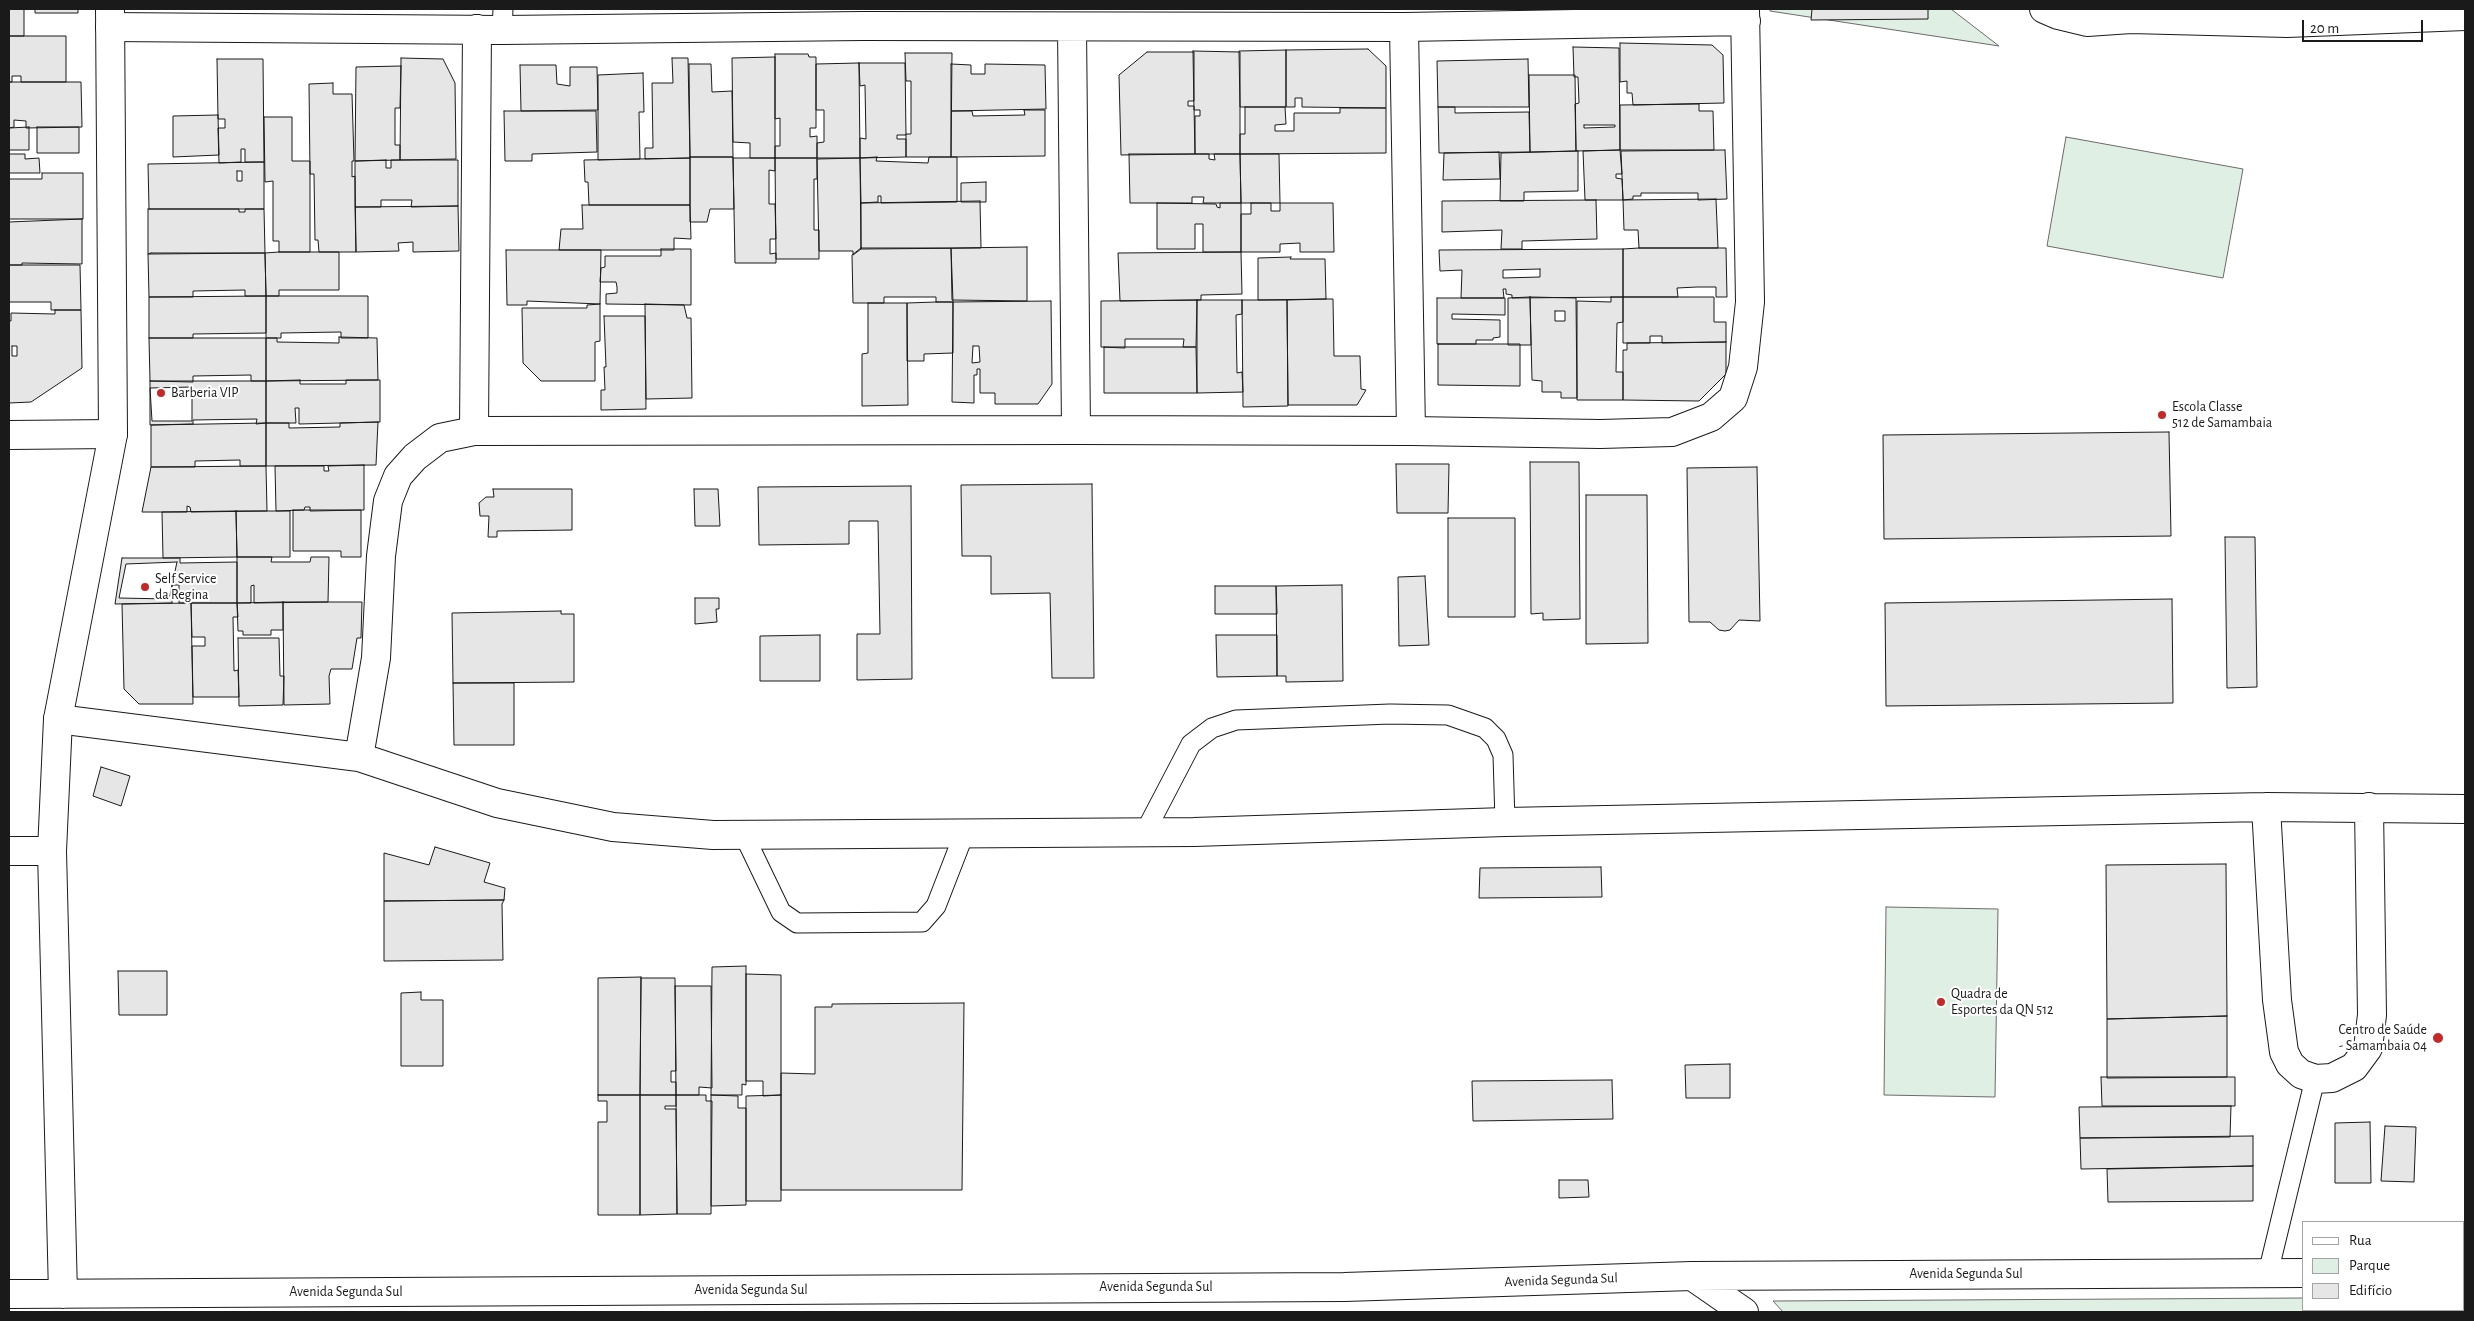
<!DOCTYPE html>
<meta charset="utf-8">
<style>
body{margin:0}
#map{position:relative;width:2474px;height:1321px;overflow:hidden;background:#fff;font-family:"Alegreya Sans",sans-serif}
canvas{display:block}
.frame{position:absolute;inset:0;border:10px solid #1a1a1a;pointer-events:none}
.legend{position:absolute;left:2302px;top:1221px;width:162px;height:90px;box-sizing:border-box;background:#fff;border:1px solid #a3a3a3;margin:0;padding:6px 9px;list-style:none;font-size:15px;color:#1a1a1a}
.legend li{display:flex;align-items:center;gap:10px;height:25px}
.legend b{width:25px;border:1px solid #a3a3a3}
.scale{position:absolute;left:2302px;top:20px;width:121px;height:22px;box-sizing:border-box;border:2px solid #1a1a1a;border-top:0;padding-left:6px;font-size:15px;line-height:18px;white-space:nowrap;color:#1a1a1a;-webkit-text-stroke:4px #fff;paint-order:stroke}
</style>
<div id="map">
<canvas width="2474" height="1321"></canvas>
<div class="frame"></div>
<ul class="legend">
<li><b style="height:6px;background:#fff"></b>Rua</li>
<li><b style="height:14px;background:#e0efe3"></b>Parque</li>
<li><b style="height:14px;background:#e6e6e6"></b>Edifício</li>
</ul>
<div class="scale">20 m</div>
</div>
<script>
const c = document.querySelector('canvas').getContext('2d');
c.lineJoin = 'round';
function fill(path, color) {
  c.fillStyle = color;
  c.fill(path, 'evenodd');
}
function toPath(rows) {
  const path = new Path2D();
  for (const r of rows) {
    path.moveTo(r[0], r[1]);
    for (let i = 2; i < r.length; i += 2) path.lineTo(r[i], r[i + 1]);
  }
  return path;
}
function stroke(path, color, width, dash) {
  c.strokeStyle = color;
  c.lineWidth = width;
  c.lineCap = dash ? 'butt' : 'round';
  c.setLineDash(dash || []);
  c.stroke(path);
}
function write(font, color, halo, rows, align = 'center') {
  c.font = font + ' "Alegreya Sans",sans-serif';
  c.lineWidth = 4;
  c.setLineDash([]);
  c.textBaseline = 'middle';
  c.strokeStyle = halo;
  c.fillStyle = color;
  for (const [text, x, y, turn = 0] of rows) {
    c.save();
    c.translate(x, y);
    c.rotate((+turn || 0) * Math.PI / 180);
    c.textAlign = isNaN(turn) ? turn : align;
    if (halo) c.strokeText(text, 0, 0);
    c.fillText(text, 0, 0);
    c.restore();
  }
}
const green = toPath([
 [1770,9,1951,9,1999,46,1770,11,1770,9],
 [2066,137,2243,169,2223,278,2047,246,2066,137],
 [1886,907,1998,909,1995,1097,1884,1095,1886,907],
 [2463,1297,2465,1297,2465,1312,1783,1312,1773,1301,2303,1298,2303,1310,2463,1310,2463,1297]
]);
const building = toPath([
 [9,9,24,9,24,36,9,36,9,9],
 [35,9,78,9,78,13,35,13,35,9],
 [1812,9,1928,9,1928,19,1811,20,1812,9],
 [9,36,66,36,66,82,21,82,21,76,12,76,12,82,9,82,9,36],
 [1620,43,1712,45,1723,55,1724,103,1633,105,1632,93,1627,93,1627,81,1620,82,1620,43],
 [1573,47,1619,48,1620,150,1576,151,1575,104,1579,103,1578,77,1574,77,1573,47],
 [1584,125,1615,125,1615,127,1584,128,1584,125],
 [1368,49,1386,66,1386,108,1302,107,1302,98,1295,98,1295,107,1286,107,1286,50,1368,49],
 [1286,50,1286,107,1240,107,1239,51,1286,50],
 [1193,51,1240,52,1240,154,1195,154,1195,116,1200,116,1200,110,1194,110,1193,51],
 [1147,52,1194,52,1194,101,1188,101,1188,106,1194,106,1195,154,1121,155,1119,75,1147,52],
 [905,53,952,53,951,157,906,157,906,134,911,134,911,81,906,81,905,53],
 [775,54,808,54,809,57,816,57,816,128,810,128,810,137,817,136,817,158,775,158,775,146,780,146,780,118,775,119,775,54],
 [775,57,775,158,750,158,750,143,733,142,732,58,775,57],
 [401,58,443,59,455,83,456,159,400,160,401,58],
 [672,58,688,58,690,158,645,159,645,148,653,148,652,83,673,83,672,58],
 [217,59,263,59,264,162,245,162,245,149,241,149,241,162,219,163,218,128,225,128,225,119,218,119,217,59],
 [1528,59,1529,107,1438,107,1437,61,1528,59],
 [859,63,905,63,906,135,897,135,897,139,906,139,906,157,860,158,860,138,866,139,865,85,860,86,859,63],
 [859,63,860,158,817,158,817,143,824,142,824,110,816,110,816,64,859,63],
 [689,64,711,64,712,92,732,91,733,157,690,157,689,64],
 [951,64,971,65,971,74,985,74,985,64,1045,65,1046,109,951,111,951,64],
 [520,65,556,65,557,84,570,86,570,67,597,67,598,110,521,111,520,65],
 [401,66,400,108,395,108,395,145,400,145,400,160,355,161,356,67,401,66],
 [643,73,644,112,639,112,640,159,598,160,598,75,643,73],
 [1529,75,1575,75,1576,151,1530,152,1529,75],
 [9,82,81,82,82,127,26,128,26,121,14,120,14,127,9,128,9,82],
 [333,83,333,94,352,94,354,161,352,161,352,177,355,176,356,252,319,252,318,240,315,240,314,174,310,174,309,84,333,83],
 [1699,104,1699,111,1713,111,1714,150,1620,150,1620,105,1699,104],
 [1245,107,1285,107,1286,124,1275,125,1275,131,1294,131,1294,113,1340,113,1340,108,1386,108,1386,153,1240,154,1240,134,1245,134,1245,107],
 [1438,107,1455,107,1455,113,1529,112,1530,152,1439,153,1438,107],
 [1024,110,1045,110,1045,156,951,157,951,111,972,111,973,116,1025,115,1024,110],
 [504,111,596,111,597,152,532,154,532,161,505,161,504,111],
 [218,115,219,155,173,157,173,116,218,115],
 [264,117,292,117,292,161,310,161,310,252,279,252,279,241,273,241,273,181,265,182,264,117],
 [29,127,29,150,9,150,9,128,29,127],
 [37,127,79,127,79,153,37,153,37,127],
 [1620,150,1622,174,1616,174,1616,178,1622,179,1623,200,1585,200,1583,151,1620,150],
 [1725,150,1727,199,1698,200,1698,193,1641,193,1641,196,1633,196,1633,199,1623,200,1621,151,1725,150],
 [1578,151,1578,191,1524,192,1524,201,1500,201,1501,153,1578,151],
 [1499,152,1500,179,1443,180,1444,153,1499,152],
 [9,154,25,154,25,159,39,158,40,173,9,173,9,154],
 [1129,154,1209,154,1209,159,1215,160,1214,154,1240,154,1241,203,1203,203,1204,197,1192,197,1192,203,1130,203,1129,154],
 [1240,154,1279,154,1280,203,1241,203,1240,154],
 [690,157,733,157,734,209,710,209,707,222,690,222,690,157],
 [877,157,876,161,928,163,929,157,957,157,957,202,881,203,881,196,878,196,878,202,861,203,860,158,877,157],
 [690,158,690,205,589,205,588,182,585,182,584,160,690,158],
 [733,158,775,158,775,171,769,170,769,204,775,204,776,239,770,239,770,254,776,253,776,263,735,263,733,158],
 [775,158,817,158,817,179,814,179,814,230,819,230,819,259,776,259,775,158],
 [860,158,861,249,853,255,853,251,819,251,817,159,860,158],
 [386,160,386,168,391,168,391,160,458,160,458,206,411,207,412,200,381,200,381,207,355,207,355,161,386,160],
 [264,162,264,209,149,209,148,164,264,162],
 [237,171,242,171,242,181,237,181,237,171],
 [42,173,83,173,83,219,9,219,9,179,42,179,42,173],
 [986,182,986,202,961,202,961,183,986,182],
 [1716,199,1718,248,1639,248,1638,230,1624,230,1623,200,1716,199],
 [1596,200,1597,239,1522,241,1522,249,1501,249,1502,230,1442,232,1442,201,1596,200],
 [980,201,981,248,861,249,861,203,980,201],
 [1157,203,1216,204,1217,207,1220,208,1220,203,1241,203,1241,252,1203,252,1203,224,1195,224,1195,249,1157,249,1157,203],
 [1251,203,1271,203,1271,211,1280,211,1280,203,1333,203,1334,252,1300,252,1300,243,1280,244,1280,252,1241,252,1241,214,1251,214,1251,203],
 [582,205,690,205,691,239,674,238,674,250,559,250,561,229,583,229,582,205],
 [458,206,459,251,413,252,413,242,398,243,399,251,356,252,355,207,458,206],
 [148,209,239,209,239,212,245,212,245,209,264,209,265,253,148,254,148,209],
 [82,219,82,264,22,263,22,265,9,265,9,222,82,219],
 [1027,247,1027,301,952,300,951,248,1027,247],
 [861,248,951,248,953,302,936,302,936,297,884,297,884,303,853,303,852,255,861,248],
 [1639,248,1726,248,1727,297,1716,297,1716,287,1697,287,1677,288,1678,297,1623,297,1623,249,1639,248],
 [661,249,691,249,691,305,606,304,606,294,617,293,617,287,616,282,600,282,601,268,605,267,605,256,661,256,661,249],
 [1623,249,1623,297,1512,298,1512,295,1506,294,1506,289,1503,289,1504,298,1461,298,1462,270,1440,271,1439,250,1623,249],
 [1540,269,1540,277,1503,278,1503,270,1540,269],
 [506,250,601,250,600,304,527,301,527,305,507,305,506,250],
 [279,252,339,252,339,290,279,290,279,296,266,296,265,253,279,252],
 [1241,252,1242,294,1201,295,1201,300,1120,301,1118,253,1241,252],
 [151,253,265,253,266,296,245,296,245,290,193,291,193,297,149,297,148,254,151,253],
 [1291,257,1290,259,1325,259,1326,299,1258,300,1258,258,1291,257],
 [9,265,80,265,81,310,51,310,51,302,9,302,9,265],
 [266,296,266,333,193,334,193,338,149,338,149,297,266,296],
 [266,296,368,296,368,338,341,338,341,332,281,333,281,338,266,338,266,296],
 [1530,297,1576,298,1577,398,1561,398,1561,392,1542,392,1542,381,1532,380,1530,297],
 [1555,311,1565,311,1565,321,1555,321,1555,311],
 [1530,297,1531,345,1508,345,1508,298,1530,297],
 [1611,297,1623,297,1623,322,1617,323,1616,372,1623,372,1623,400,1577,400,1577,301,1611,302,1611,297],
 [1623,297,1714,297,1714,322,1726,322,1726,342,1662,343,1662,336,1650,336,1650,343,1623,343,1623,297],
 [1437,298,1505,298,1505,315,1452,314,1452,319,1500,320,1500,337,1493,338,1493,340,1476,340,1476,344,1437,344,1437,298],
 [1326,299,1333,299,1334,356,1360,356,1361,389,1366,390,1357,405,1288,405,1287,300,1326,299],
 [1197,300,1242,300,1242,314,1236,315,1237,373,1242,372,1243,392,1197,393,1197,300],
 [1197,300,1196,347,1183,347,1184,339,1125,339,1125,348,1101,347,1101,301,1197,300],
 [1242,300,1287,300,1288,406,1243,407,1242,300],
 [1051,301,1052,384,1038,404,995,404,995,393,980,393,980,369,977,369,977,375,974,375,974,403,952,402,953,302,1051,301],
 [973,346,979,346,980,362,972,363,973,346],
 [936,302,953,302,953,353,924,354,924,361,907,361,907,303,936,302],
 [868,303,907,303,908,405,862,406,862,354,868,353,868,303],
 [600,304,600,341,595,342,595,381,541,381,523,363,522,308,587,308,587,305,600,304],
 [645,304,684,305,687,318,691,318,692,398,646,399,645,304],
 [55,310,81,310,82,368,31,402,9,403,9,321,11,321,11,313,55,314,55,310],
 [12,346,17,346,17,356,12,356,12,346],
 [604,316,645,316,646,409,601,410,601,390,605,390,604,367,606,367,604,316],
 [339,337,377,338,378,380,266,381,266,338,277,338,277,342,339,343,339,337],
 [149,338,266,338,266,381,251,381,251,375,193,376,193,382,150,381,149,338],
 [1726,342,1726,374,1699,401,1623,400,1623,350,1627,350,1627,343,1726,342],
 [1438,344,1520,344,1520,386,1438,385,1438,344],
 [1104,347,1196,347,1197,393,1104,393,1104,347],
 [300,380,300,384,346,384,346,380,380,380,380,422,299,424,299,408,295,408,296,423,266,423,266,381,300,380],
 [150,381,266,381,266,423,256,424,257,419,193,420,193,424,150,425,150,381],
 [192,387,192,421,152,421,150,388,192,387],
 [378,422,376,465,266,466,266,423,289,423,289,428,340,427,340,423,378,422],
 [266,423,266,466,240,466,240,460,195,461,195,467,151,467,151,425,266,423],
 [2169,432,2171,536,1884,539,1883,435,2169,432],
 [1530,462,1579,462,1580,619,1543,620,1543,613,1531,614,1530,462],
 [1396,464,1449,464,1448,513,1397,513,1396,464],
 [364,465,364,510,310,511,310,507,305,507,304,510,276,511,275,466,324,466,324,471,329,471,328,466,364,465],
 [266,466,267,511,191,512,190,507,187,506,187,512,142,512,151,467,266,466],
 [1757,467,1760,621,1739,620,1730,630,1725,631,1719,630,1710,622,1689,622,1687,468,1757,467],
 [1092,484,1094,678,1052,678,1050,593,991,594,991,556,962,556,961,485,1092,484],
 [911,486,912,679,857,680,857,634,880,634,878,521,849,521,849,544,759,545,758,487,911,486],
 [493,489,572,489,572,530,497,531,497,537,488,537,489,516,480,516,479,503,486,497,494,497,493,489],
 [694,489,718,489,720,526,695,526,694,489],
 [1586,495,1647,495,1648,643,1586,644,1586,495],
 [293,510,361,510,361,557,341,557,341,551,293,551,293,510],
 [236,511,237,557,163,558,162,512,236,511],
 [236,511,290,511,290,557,237,557,236,511],
 [1448,518,1515,518,1515,617,1448,617,1448,518],
 [2225,537,2255,537,2257,687,2227,688,2225,537],
 [237,557,272,557,271,562,310,562,311,557,329,557,328,602,254,603,254,585,251,586,251,603,237,603,237,557],
 [122,558,180,558,180,563,237,562,237,603,179,603,179,585,172,585,172,603,115,604,122,558],
 [177,562,169,599,119,598,126,564,177,562],
 [1425,576,1429,645,1399,646,1398,577,1425,576],
 [1342,585,1343,681,1286,682,1286,676,1277,676,1276,586,1342,585],
 [1215,586,1276,586,1277,614,1215,614,1215,586],
 [695,598,719,598,719,609,716,609,717,622,695,624,695,598],
 [2172,599,2173,703,1886,706,1885,603,2172,599],
 [283,602,362,602,361,638,357,638,352,669,331,669,329,676,330,704,284,705,283,602],
 [283,602,283,630,271,630,271,635,243,635,243,631,238,631,237,603,283,602],
 [191,603,237,603,238,617,233,617,234,671,238,670,239,697,193,697,192,646,205,646,205,637,192,637,191,603],
 [191,603,193,704,139,704,124,689,122,604,191,603],
 [561,611,561,614,574,614,574,682,453,683,452,613,561,611],
 [820,635,820,681,760,681,760,636,820,635],
 [1216,635,1277,635,1277,676,1217,677,1216,635],
 [238,638,279,638,280,676,284,676,283,705,239,706,238,638],
 [453,683,514,683,514,745,454,745,453,683],
 [101,767,130,776,121,806,93,796,101,767],
 [435,847,490,863,484,882,505,888,504,900,384,901,384,853,429,865,435,847],
 [2226,864,2227,1016,2107,1019,2106,865,2226,864],
 [1601,867,1602,897,1479,898,1480,868,1601,867],
 [504,900,502,904,503,960,384,961,384,901,504,900],
 [746,966,746,1085,742,1084,742,1095,711,1095,712,967,746,966],
 [118,971,167,971,167,1015,119,1015,118,971],
 [746,974,781,975,781,1095,763,1096,763,1081,746,1081,746,974],
 [641,977,640,1095,598,1095,598,978,641,977],
 [641,978,675,978,676,1071,671,1071,671,1082,676,1082,676,1095,640,1095,641,978],
 [675,986,711,986,712,1088,699,1087,699,1095,676,1095,675,986],
 [421,992,421,1000,443,1000,443,1066,401,1066,401,993,421,992],
 [964,1003,962,1190,781,1190,781,1073,815,1074,815,1007,832,1007,832,1004,964,1003],
 [2227,1016,2227,1077,2107,1078,2107,1019,2227,1016],
 [1730,1064,1730,1098,1686,1098,1685,1065,1730,1064],
 [2101,1077,2235,1077,2235,1106,2102,1106,2101,1077],
 [1612,1080,1613,1119,1473,1121,1472,1081,1612,1080],
 [598,1095,640,1095,640,1215,598,1215,598,1122,607,1122,607,1101,598,1101,598,1095],
 [640,1095,676,1095,676,1106,665,1106,665,1109,676,1109,677,1214,640,1215,640,1095],
 [676,1095,706,1095,706,1101,712,1101,711,1214,677,1214,676,1095],
 [711,1095,738,1096,738,1108,746,1108,746,1205,711,1206,711,1095],
 [781,1095,781,1201,746,1201,746,1096,781,1095],
 [2231,1106,2230,1137,2080,1138,2079,1107,2231,1106],
 [2370,1122,2371,1183,2335,1183,2335,1123,2370,1122],
 [2385,1126,2416,1127,2414,1182,2381,1181,2385,1126],
 [2253,1136,2253,1166,2081,1169,2080,1138,2253,1136],
 [2253,1166,2253,1201,2108,1202,2107,1169,2253,1166],
 [1559,1180,1588,1180,1589,1197,1559,1198,1559,1180]
]);
const lane = toPath([
 [502,30,503,9],
 [1145,832,1191,744,1212,728,1236,720,1390,714,1448,715,1485,728,1496,739,1503,755,1505,822],
 [744,835,781,912,797,923,922,922,936,906,964,834],
 [2268,1273,2315,1079]
]);
const street = toPath([
 [2044,9,2058,15,2087,22,2131,19,2287,23,2465,16],
 [110,27,502,30,862,26,1404,27,1746,21],
 [1404,27,1411,431],
 [1072,28,1076,430],
 [474,431,477,29],
 [9,435,113,434],
 [58,719,359,757,376,658,381,556,388,501,398,476,415,457,440,438,474,431,1076,430,1411,431,1600,434,1672,432,1711,417,1733,398,1743,367,1750,302,1745,9],
 [359,757,497,803,613,827,713,835,1194,832,1505,822,2266,807,2465,809],
 [2266,807,2277,1000,2284,1052,2290,1064,2301,1074,2315,1079,2332,1078,2354,1067,2368,1048,2372,1015,2369,807],
 [9,851,52,851]
]);
const secondary = toPath([
 [2463,1272,2465,1272],
 [1692,1276,1744,1312],
 [9,1294,1344,1287,1692,1276,2303,1273],
 [63,1294,52,851,58,719,113,434,110,9]
]);
const markers = [
 [161,393,5,"#c62828"],
 [2162,415,5,"#c62828"],
 [145,587,5,"#c62828"],
 [1941,1002,5,"#c62828"],
 [2438,1038,6,"#c62828"]
];
const poiNames = [
 ["Barberia VIP",171,393],
 ["Escola Classe",2172,407],
 ["512 de Samambaia",2172,423],
 ["Self Service",155,579],
 ["da Regina",155,595],
 ["Quadra de",1951,994],
 ["Esportes da QN 512",1951,1010],
 ["Centro de Saúde",2427,1030,"right"],
 ["- Samambaia 04",2427,1046,"right"]
];
const streetNames = [
 ["Avenida Segunda Sul",1966,1274],
 ["Avenida Segunda Sul",1561,1280,-2],
 ["Avenida Segunda Sul",1156,1287],
 ["Avenida Segunda Sul",751,1290],
 ["Avenida Segunda Sul",346,1292]
];
fill(green, '#e0efe3');
stroke(green, '#6a6a6a', 1);
fill(building, '#e6e6e6');
stroke(building, '#1a1a1a', 1);
stroke(lane, '#1a1a1a', 21);
stroke(street, '#1a1a1a', 30);
stroke(secondary, '#1a1a1a', 30);
stroke(lane, '#fff', 19);
stroke(street, '#fff', 28);
stroke(secondary, '#fff', 28);
for (const [x, y, r, color] of markers) {
  const dot = new Path2D();
  dot.arc(x, y, r, 0, 2 * Math.PI);
  c.fillStyle = color;
  c.fill(dot);
  stroke(dot, '#fff', 2);
}
write('14px', '#1a1a1a', '#fff', poiNames, 'left');
write('14px', '#1a1a1a', '#fff', streetNames);
</script>
